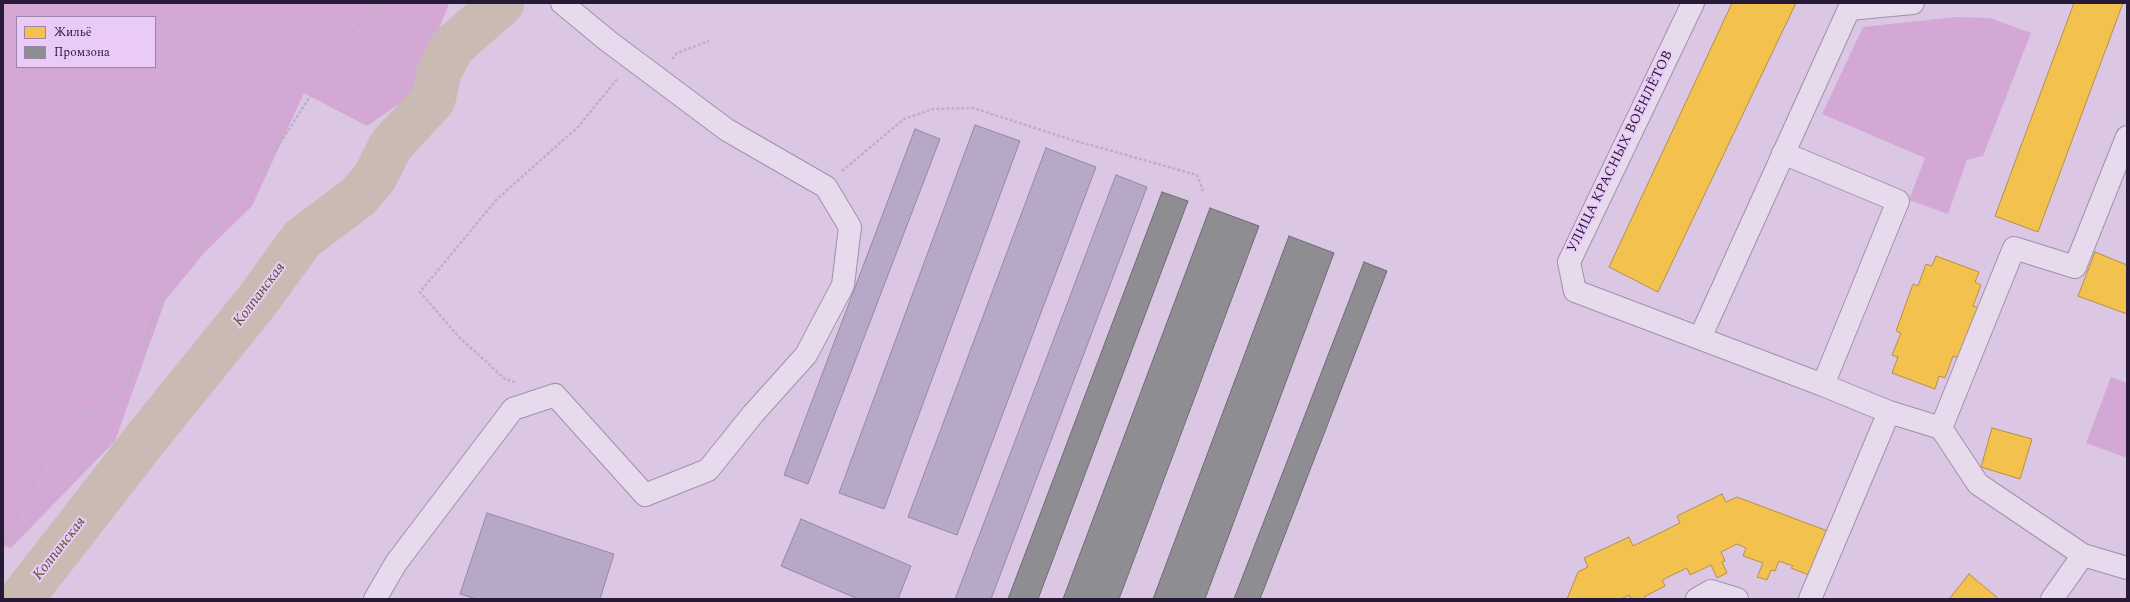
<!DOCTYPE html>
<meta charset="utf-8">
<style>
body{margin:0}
#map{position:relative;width:2130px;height:602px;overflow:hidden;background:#dbc7e4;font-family:Spectral,serif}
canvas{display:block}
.frame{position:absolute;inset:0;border:4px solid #271a37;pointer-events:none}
.legend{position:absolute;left:16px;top:16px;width:140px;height:52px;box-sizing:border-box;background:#eacbf8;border:1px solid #9c84ab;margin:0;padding:5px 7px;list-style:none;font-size:12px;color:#271a37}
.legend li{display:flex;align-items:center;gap:8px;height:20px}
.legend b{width:20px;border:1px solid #9c84ab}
</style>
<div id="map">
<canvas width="2130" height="602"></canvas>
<div class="frame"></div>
<ul class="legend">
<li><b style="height:11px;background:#f2c14e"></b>Жильё</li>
<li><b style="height:11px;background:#8d8d92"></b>Промзона</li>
</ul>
</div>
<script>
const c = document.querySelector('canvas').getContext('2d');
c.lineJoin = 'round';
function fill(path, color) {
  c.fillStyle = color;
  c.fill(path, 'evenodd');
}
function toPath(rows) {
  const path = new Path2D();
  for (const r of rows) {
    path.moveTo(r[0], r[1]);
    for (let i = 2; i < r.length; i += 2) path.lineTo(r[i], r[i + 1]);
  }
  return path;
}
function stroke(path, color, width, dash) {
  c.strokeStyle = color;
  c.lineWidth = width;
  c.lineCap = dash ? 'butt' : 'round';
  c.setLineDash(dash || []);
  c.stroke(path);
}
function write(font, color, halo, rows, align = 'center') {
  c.font = font + ' Spectral,serif';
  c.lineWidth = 4;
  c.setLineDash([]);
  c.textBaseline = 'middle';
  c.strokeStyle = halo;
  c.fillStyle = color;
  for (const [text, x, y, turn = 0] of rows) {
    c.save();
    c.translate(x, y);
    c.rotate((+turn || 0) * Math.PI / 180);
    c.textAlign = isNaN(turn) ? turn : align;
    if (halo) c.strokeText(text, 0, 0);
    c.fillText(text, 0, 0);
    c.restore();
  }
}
const green = toPath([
 [3,3,451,3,449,4,412,95,367,126,304,93,252,206,204,253,165,301,115,441,11,548,3,545],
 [17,17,155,17,155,67,17,67],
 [1956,17,1990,18,2031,33,1983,156,1967,160,1948,214,1909,200,1925,158,1822,114,1863,27],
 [2111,377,2127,383,2127,458,2086,443]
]);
const homes = toPath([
 [1732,3,1796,3,1658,292,1609,267,1732,3],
 [2074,3,2123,3,2038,232,1995,216,2074,3],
 [2095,252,2127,265,2127,314,2078,296,2095,252],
 [1936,256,1979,272,1975,282,1981,285,1973,306,1980,308,1959,358,1953,356,1945,378,1939,376,1935,389,1892,373,1898,357,1892,355,1901,333,1896,331,1913,284,1918,286,1926,264,1932,266,1936,256],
 [1992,428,2032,439,2020,479,1981,467,1992,428],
 [1722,494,1726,502,1737,497,1833,533,1809,575,1791,568,1793,566,1779,561,1775,571,1771,570,1767,580,1757,577,1763,563,1743,556,1746,548,1737,544,1721,552,1725,561,1722,562,1727,573,1717,578,1711,565,1690,575,1687,568,1662,580,1665,586,1644,597,1645,599,1631,599,1629,595,1621,599,1567,599,1578,572,1588,567,1584,558,1629,537,1633,546,1680,523,1677,516,1722,494],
 [1969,574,1999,599,1949,599,1969,574]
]);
const industry = toPath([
 [1162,192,1188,201,1038,599,1008,599,1162,192],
 [1210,208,1259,226,1119,599,1063,599,1210,208],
 [1289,236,1334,253,1205,599,1153,599,1289,236],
 [1364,262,1387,271,1260,599,1234,599,1364,262]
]);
const river = toPath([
 [21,599,151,432,257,301,302,239,359,196,375,177,391,145,433,100,439,72,452,47,502,3]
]);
const building = toPath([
 [975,125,1020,141,884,509,839,493,975,125],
 [915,129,940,139,808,484,784,475,915,129],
 [1046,148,1096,167,957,535,908,517,1046,148],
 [1116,175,1147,187,991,599,955,599,1116,175],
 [487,513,614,554,600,599,477,599,460,594,487,513],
 [801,519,911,566,898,599,858,599,781,566,801,519]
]);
const path = toPath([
 [672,59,677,53,709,41],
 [842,171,904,119,933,109,973,108,1069,139,1197,175,1203,191],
 [515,382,505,379,459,337,420,292,497,199,578,127,618,78],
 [3,547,46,457,74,421,125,390,162,295,185,261,207,239,266,165,347,39,378,3]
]);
const minor = toPath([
 [1693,3,1569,262,1575,291,1823,385,1889,412],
 [1783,153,1898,201,1823,385],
 [1700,338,1849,9,1913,3],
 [1941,428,1978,484,2083,555],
 [375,599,396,563,513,409,555,395,645,495,708,470,753,414,806,355,843,285,850,227,826,187,727,130,608,41,562,3],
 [1697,599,1711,591,1737,599],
 [1810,599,1889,412,1941,428,2014,248,2075,267,2127,137],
 [2052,599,2083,555,2127,568]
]);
const streetNames = [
 ["УЛИЦА КРАСНЫХ ВОЕНЛЁТОВ",1621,152,-64]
];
const waterNames = [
 ["Колпанская",260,295,-53],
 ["Колпанская",60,549,-52]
];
fill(green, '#d4a8d5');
fill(homes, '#f2c14e');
stroke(homes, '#b58f47', 1);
fill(industry, '#8d8d92');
stroke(industry, '#6e6a77', 1);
stroke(river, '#c9bbb4', 45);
fill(building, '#b8a8c8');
stroke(building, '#9687a4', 1);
stroke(minor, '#a091a9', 24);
stroke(path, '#bcb1c4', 2.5, [3, 2]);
stroke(minor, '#e6daec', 22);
write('14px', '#271a37', '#eacbf8', streetNames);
write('italic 15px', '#585428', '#eacbf8', waterNames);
</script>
